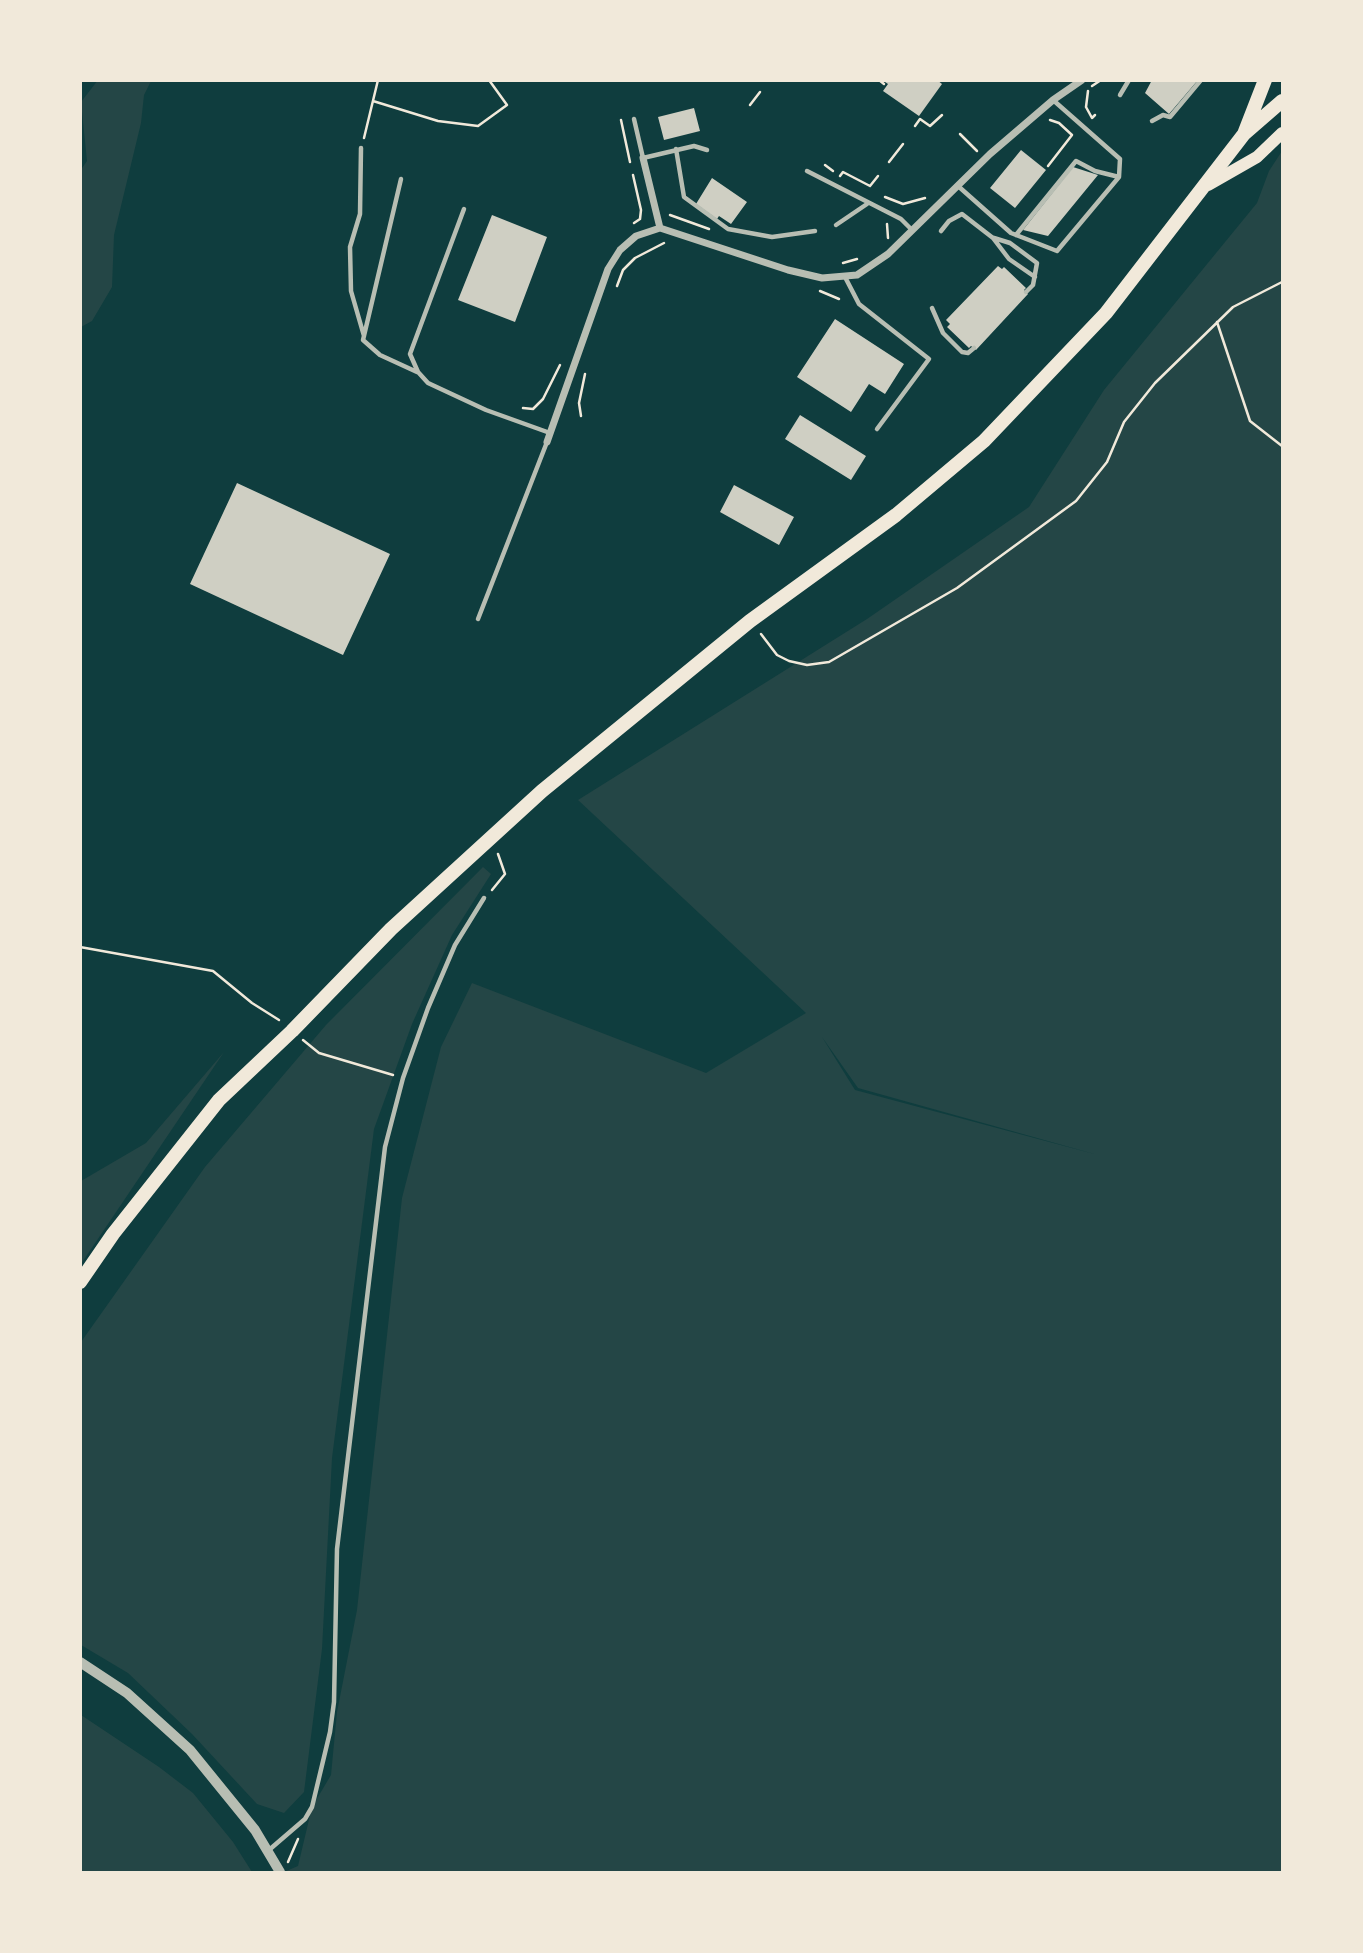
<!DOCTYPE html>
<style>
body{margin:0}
#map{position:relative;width:1363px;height:1953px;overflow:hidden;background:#0f3d3e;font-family:"Fira Sans",sans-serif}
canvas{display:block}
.frame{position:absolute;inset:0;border:82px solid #f1e9da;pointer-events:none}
</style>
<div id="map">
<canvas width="1363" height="1953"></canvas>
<div class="frame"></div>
</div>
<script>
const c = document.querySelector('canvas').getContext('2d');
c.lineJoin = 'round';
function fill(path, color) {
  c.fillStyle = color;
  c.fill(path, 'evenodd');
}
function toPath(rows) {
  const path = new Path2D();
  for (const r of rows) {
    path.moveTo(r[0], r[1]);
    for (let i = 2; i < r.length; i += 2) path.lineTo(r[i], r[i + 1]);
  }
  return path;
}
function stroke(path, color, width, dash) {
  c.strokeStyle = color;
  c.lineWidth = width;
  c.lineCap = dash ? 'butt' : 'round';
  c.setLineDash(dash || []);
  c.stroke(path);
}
const green = toPath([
 [98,80,151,81,144,95,141,123,114,235,112,287,92,321,81,327,80,171,87,161,81,102],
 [1282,151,1282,1872,284,1872,298,1866,312,1807,331,1775,337,1712,357,1610,402,1198,441,1047,472,983,706,1073,806,1013,578,800,867,619,1029,507,1104,390,1257,203,1269,171],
 [822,1037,858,1088,1098,1155,855,1090],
 [483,867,491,874,452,935,412,1024,374,1129,332,1458,322,1649,304,1792,284,1813,257,1804,192,1734,128,1673,81,1645,81,1342,205,1167,326,1025],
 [224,1052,81,1264,81,1181,146,1143],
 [81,1715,159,1767,193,1793,233,1842,252,1872,81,1872]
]);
const building = toPath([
 [882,80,937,80,942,84,919,116,883,91,888,84],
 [1152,80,1198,80,1169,114,1145,93],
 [694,108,700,131,664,140,658,117],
 [1021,150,1046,170,1015,208,990,188],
 [1073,167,1098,175,1048,236,1023,230],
 [712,178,747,202,731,224,719,216,717,219,696,204],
 [492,215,547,237,515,322,458,300],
 [998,266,1002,269,1004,267,1026,288,1024,290,1028,294,976,350,971,346,969,348,947,327,950,324,946,320],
 [835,319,904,364,885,394,869,384,851,412,797,377],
 [800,415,866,456,851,480,785,439],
 [237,483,390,554,343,655,190,584],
 [734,485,794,517,779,545,720,512]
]);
const path = toPath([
 [879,80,884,84],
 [1092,86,1101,80],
 [1088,91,1086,107,1092,118,1095,115],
 [373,101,438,121,478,126,507,105,489,80],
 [750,105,760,92],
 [621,120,630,162],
 [915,126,920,119,930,126,942,115],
 [960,134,977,151],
 [364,138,378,80],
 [889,162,903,144],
 [825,165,833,171],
 [1048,166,1072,135,1059,123,1050,120],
 [633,175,641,210,640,219,634,223],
 [840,176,843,172,870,186,878,176],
 [885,197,903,204,925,198],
 [670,215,709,229],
 [887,224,888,238],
 [843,263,857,259],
 [617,286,623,270,635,258,664,243],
 [820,291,839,299],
 [1217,322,1250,421,1282,446],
 [523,408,533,409,543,399,560,365],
 [581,416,579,403,585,374],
 [761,634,777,655,789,661,807,665,829,662,957,588,1076,501,1107,462,1124,422,1155,383,1233,307,1282,282],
 [492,890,505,874,498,854],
 [80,947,213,971,252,1003,279,1020],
 [303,1040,319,1053,393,1075],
 [288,1862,298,1839]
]);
const service = toPath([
 [1120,95,1129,80],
 [634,119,643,158,694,146,707,150],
 [1152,121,1163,115,1170,117,1201,80],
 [361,148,360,214,350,247,351,291,364,336],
 [676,149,684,197,728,229,772,237,815,231],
 [807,171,901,219,912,230],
 [401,179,363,340,380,355,417,372],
 [958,186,1011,233,1057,251,1119,177,1120,159,1053,100],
 [464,209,410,354,418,372,428,383,486,410,550,433],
 [836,225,867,204],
 [941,231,949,221,962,214,993,238,1009,259,1035,277],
 [1016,235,1076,161,1095,171,1119,177],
 [994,238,1010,243,1037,263,1033,285,1026,292],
 [845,277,859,304,929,359,877,429],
 [932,308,943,333,962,352,968,353,974,348],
 [478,619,547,442],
 [269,1850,305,1819,312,1807,330,1732,334,1702,337,1549,385,1147,403,1078,428,1008,455,945,484,898]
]);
const minor = toPath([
 [643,158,660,228],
 [547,442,608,269,620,250,636,236,660,228,788,270,822,278,857,275,888,254,990,154,1053,100,1082,80]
]);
const tertiary = toPath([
 [80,1662,127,1693,190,1750,255,1830,280,1872]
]);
const primary = toPath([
 [1208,185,1257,157,1282,133]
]);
const trunk = toPath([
 [1244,134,1265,80],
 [80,1282,113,1234,219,1100,292,1031,391,929,542,791,750,621,896,515,984,441,1106,313,1244,134,1282,101]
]);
fill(green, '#244646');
fill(building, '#cfcfc3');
stroke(path, '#f1e9da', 2.5);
stroke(service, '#b8beb3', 4.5);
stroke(minor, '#b8beb3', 7);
stroke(tertiary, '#b8beb3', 10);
stroke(primary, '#f1e9da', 12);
stroke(trunk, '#f1e9da', 14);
</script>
